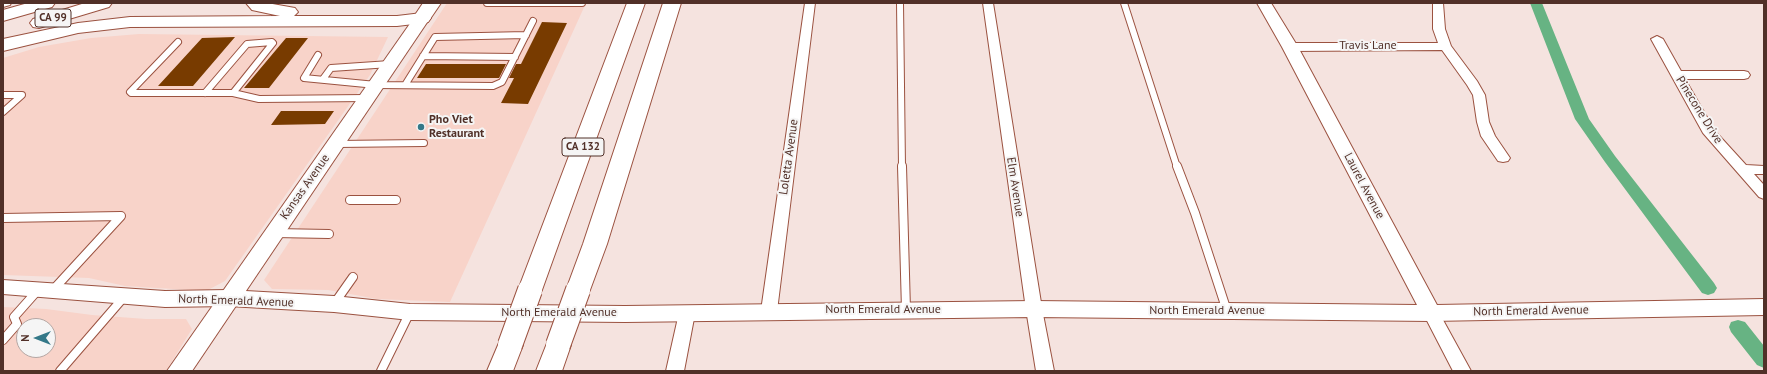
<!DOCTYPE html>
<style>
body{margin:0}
#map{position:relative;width:1767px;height:374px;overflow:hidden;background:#f5e3df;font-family:"PT Sans",sans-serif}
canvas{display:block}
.frame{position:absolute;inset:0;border:4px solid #513028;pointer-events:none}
.north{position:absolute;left:16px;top:318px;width:40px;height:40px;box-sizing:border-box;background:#f5f5f5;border:1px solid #b3a6a3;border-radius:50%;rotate:270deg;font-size:11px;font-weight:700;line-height:16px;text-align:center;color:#513028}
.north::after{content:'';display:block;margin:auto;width:14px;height:18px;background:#347888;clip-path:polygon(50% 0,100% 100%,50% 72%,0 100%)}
</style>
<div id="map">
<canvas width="1767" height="374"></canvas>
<div class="frame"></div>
<div class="north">N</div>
</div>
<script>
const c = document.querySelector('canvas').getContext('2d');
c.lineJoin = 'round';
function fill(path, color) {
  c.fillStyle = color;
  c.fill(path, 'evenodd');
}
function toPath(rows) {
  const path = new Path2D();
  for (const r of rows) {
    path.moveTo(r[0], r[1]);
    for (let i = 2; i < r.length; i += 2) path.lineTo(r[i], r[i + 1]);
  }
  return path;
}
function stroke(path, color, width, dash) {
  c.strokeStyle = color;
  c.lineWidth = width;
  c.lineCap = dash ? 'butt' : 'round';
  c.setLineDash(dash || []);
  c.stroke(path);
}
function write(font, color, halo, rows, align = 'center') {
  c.font = font + ' "PT Sans",sans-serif';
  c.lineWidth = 4;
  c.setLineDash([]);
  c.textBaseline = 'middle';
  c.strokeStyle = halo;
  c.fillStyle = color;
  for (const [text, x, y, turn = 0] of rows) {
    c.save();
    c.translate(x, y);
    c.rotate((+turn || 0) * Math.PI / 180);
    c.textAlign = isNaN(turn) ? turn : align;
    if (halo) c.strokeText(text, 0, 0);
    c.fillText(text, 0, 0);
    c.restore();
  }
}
const built = toPath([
 [447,3,586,3,450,302,377,299,328,290,272,289,264,280],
 [139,34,388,37,370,75,225,281,206,291,125,286,89,278,3,275,3,58,39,47,91,38],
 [3,307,46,309,92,315,146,319,186,319,192,329,166,371,3,371],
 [24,326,48,326,48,350,24,350]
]);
const canal = toPath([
 [1530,3,1542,3,1589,119,1615,156,1714,283,1717,288,1714,293,1708,295,1702,293,1605,162,1575,119,1530,3],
 [1738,320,1745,322,1764,346,1764,368,1757,365,1731,332,1729,327,1731,322,1738,320]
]);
const building = toPath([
 [542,22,567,23,528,104,501,103,514,78,509,78,516,64,521,64],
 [235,37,193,86,158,86,202,38],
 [286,38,308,38,269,88,244,88],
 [426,64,506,64,499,78,417,78],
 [281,111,334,111,325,124,271,125]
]);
const serviceFar1 = toPath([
 [487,3,582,3],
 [900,3,902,167],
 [1124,3,1177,167],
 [178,42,130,92,131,93,233,93,259,99,367,98],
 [318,55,304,78,376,85,493,86,502,82,533,21],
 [423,56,515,57],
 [323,79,331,68,390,64],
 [405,85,435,37,526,35],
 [205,93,247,44,272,42,273,43,233,93],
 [3,95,22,95,3,112],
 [337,144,424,143]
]);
const service = toPath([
 [902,166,906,310],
 [1177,166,1195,213,1227,311],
 [350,200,396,200],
 [3,218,121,216,52,291],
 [275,233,329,234],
 [334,304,353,277],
 [3,340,17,324,14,317,38,290],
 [60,371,124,297],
 [381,371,410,312]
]);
const minor = toPath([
 [3,3,11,3,10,5,3,7,3,3],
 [805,3,815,3,777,311,775,315,769,317,763,315,761,311,805,3],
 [983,3,993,3,1042,309,1054,371,1036,371,1026,309,983,3],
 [1433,3,1443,3,1445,29,1451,46,1477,81,1485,95,1489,122,1495,136,1510,158,1508,161,1503,162,1498,161,1481,136,1477,122,1473,95,1467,85,1442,50,1290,51,1286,49,1284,47,1286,45,1290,43,1438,43,1433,29,1433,3],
 [1657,36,1663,39,1681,71,1744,71,1748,72,1750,75,1748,78,1744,79,1685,79,1715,131,1746,165,1764,166,1764,174,1754,174,1764,185,1764,199,1759,197,1703,133,1651,39,1657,36],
 [687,307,693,309,695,313,684,371,666,371,679,313,681,309,687,307],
 [1431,307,1437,309,1471,371,1453,371,1423,313,1425,309,1431,307]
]);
const tertiary = toPath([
 [1257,3,1271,3,1298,47,1437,305,1764,299,1764,315,1431,321,1034,317,625,322,410,320,334,312,228,306,165,307,3,294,3,280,165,291,228,290,334,296,410,304,625,306,1034,301,1417,305,1282,47,1257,3]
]);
const secondary = toPath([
 [422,13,428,15,430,18,192,371,167,371,416,15,422,13]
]);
const primary = toPath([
 [423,3,441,3,428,22,422,23,416,22,413,18,423,3]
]);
const motorway = toPath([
 [28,3,55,3,52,7,3,21,3,10,28,3],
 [85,3,112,3,109,7,39,28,33,27,30,23,33,19,85,3],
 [246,3,267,3,295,8,298,12,294,16,397,16,422,13,428,14,431,18,428,22,422,23,397,26,130,27,78,33,3,51,3,39,78,23,130,17,280,16,252,10,246,3],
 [627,3,645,3,542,290,539,296,530,299,521,296,518,290,627,3],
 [663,3,681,3,607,244,590,290,587,296,578,299,569,296,566,290,583,244,663,3],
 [510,335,519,338,523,345,513,371,487,371,501,338,510,335],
 [558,335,567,338,571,345,562,371,536,371,549,338,558,335]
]);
const motorwayBridge = toPath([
 [510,345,530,290],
 [558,345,578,290]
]);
const markers = [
 [421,127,4,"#347888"]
];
const shields = [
 [53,18,36],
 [583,147,42]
];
const shieldNames = [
 ["CA 99",53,18],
 ["CA 132",583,147]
];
const streetNames = [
 ["Travis Lane",1368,46],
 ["Pinecone Drive",1699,110,58],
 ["Loletta Avenue",789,157,-82],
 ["Laurel Avenue",1364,186,62],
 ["Kansas Avenue",305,187,-55],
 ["Elm Avenue",1015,187,81],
 ["North Emerald Avenue",236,301,2],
 ["North Emerald Avenue",883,310],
 ["North Emerald Avenue",1207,311],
 ["North Emerald Avenue",1531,311,-1],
 ["North Emerald Avenue",559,313]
];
const poiNames = [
 ["Pho Viet",429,120],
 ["Restaurant",429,134]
];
fill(built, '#f8d3c9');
fill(canal, '#67b383');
fill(building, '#783b00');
stroke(serviceFar1, '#9b5240', 8);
stroke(service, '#9b5240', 10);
stroke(minor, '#9b5240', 2);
stroke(tertiary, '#9b5240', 2);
stroke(secondary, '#9b5240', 2);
stroke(primary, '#9b5240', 2);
stroke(motorway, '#9b5240', 2);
stroke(serviceFar1, '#fff', 6);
stroke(service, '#fff', 8);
fill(minor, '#fff');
fill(tertiary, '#fff');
fill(secondary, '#fff');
fill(primary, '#fff');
fill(motorway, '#fff');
stroke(motorwayBridge, '#9b5240', 26, []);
stroke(motorwayBridge, '#fff', 24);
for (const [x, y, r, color] of markers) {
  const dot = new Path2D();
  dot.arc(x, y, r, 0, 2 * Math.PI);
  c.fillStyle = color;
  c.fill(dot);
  stroke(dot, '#f5f5f5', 1.5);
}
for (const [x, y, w] of shields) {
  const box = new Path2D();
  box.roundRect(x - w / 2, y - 9, w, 18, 3);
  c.fillStyle = '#f5f5f5';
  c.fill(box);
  stroke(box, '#513028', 1);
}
write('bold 11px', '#513028', null, shieldNames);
write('12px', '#513028', '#f5f5f5', streetNames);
write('bold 12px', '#513028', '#f5f5f5', poiNames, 'left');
</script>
